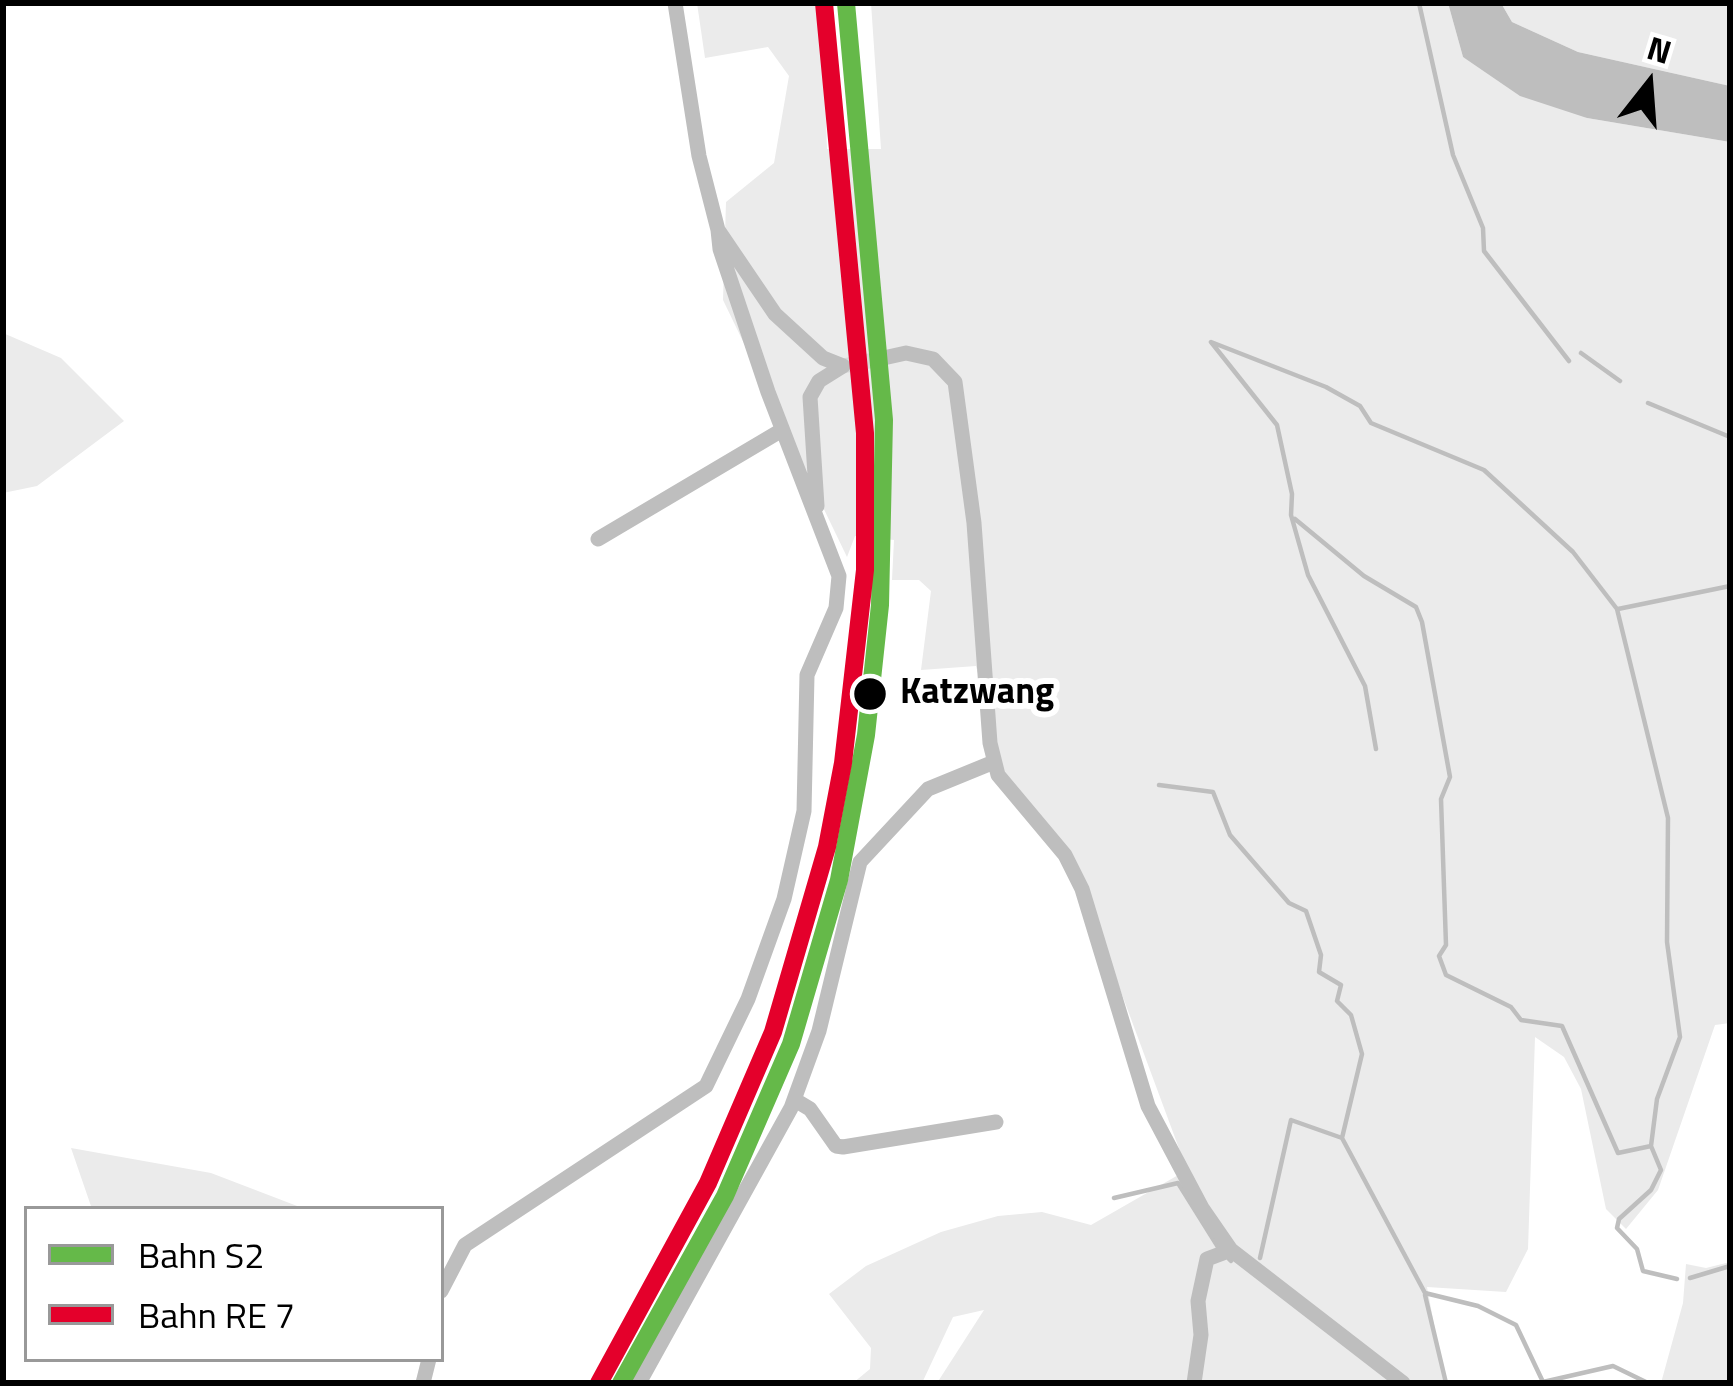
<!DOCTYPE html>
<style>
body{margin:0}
#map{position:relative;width:1733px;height:1386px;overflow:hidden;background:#fff;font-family:"Titillium Web",sans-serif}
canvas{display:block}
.frame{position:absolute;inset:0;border:6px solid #000;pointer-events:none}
.legend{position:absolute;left:24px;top:1206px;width:420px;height:156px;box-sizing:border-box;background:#fff;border:3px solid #999;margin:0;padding:15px 21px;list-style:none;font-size:36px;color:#000}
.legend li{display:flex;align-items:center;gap:24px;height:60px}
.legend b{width:60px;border:3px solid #999}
.north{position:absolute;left:1589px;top:24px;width:120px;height:120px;-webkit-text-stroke:9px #fff;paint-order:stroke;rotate:17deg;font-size:33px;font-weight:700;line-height:48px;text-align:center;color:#000}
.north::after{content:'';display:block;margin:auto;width:42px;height:54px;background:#000;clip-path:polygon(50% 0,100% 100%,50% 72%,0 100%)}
</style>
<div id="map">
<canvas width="1733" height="1386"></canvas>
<div class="frame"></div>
<ul class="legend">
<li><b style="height:15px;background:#65b949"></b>Bahn S2</li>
<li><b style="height:15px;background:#e4002b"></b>Bahn RE 7</li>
</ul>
<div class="north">N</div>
</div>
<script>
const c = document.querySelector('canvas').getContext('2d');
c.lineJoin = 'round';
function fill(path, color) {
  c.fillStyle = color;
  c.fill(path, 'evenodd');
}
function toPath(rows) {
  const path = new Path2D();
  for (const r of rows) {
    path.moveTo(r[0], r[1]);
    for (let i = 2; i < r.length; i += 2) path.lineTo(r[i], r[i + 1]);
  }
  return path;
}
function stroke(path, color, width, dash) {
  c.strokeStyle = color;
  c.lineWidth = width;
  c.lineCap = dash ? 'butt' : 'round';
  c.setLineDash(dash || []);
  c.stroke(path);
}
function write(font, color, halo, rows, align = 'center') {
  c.font = font + ' "Titillium Web",sans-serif';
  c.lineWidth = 12;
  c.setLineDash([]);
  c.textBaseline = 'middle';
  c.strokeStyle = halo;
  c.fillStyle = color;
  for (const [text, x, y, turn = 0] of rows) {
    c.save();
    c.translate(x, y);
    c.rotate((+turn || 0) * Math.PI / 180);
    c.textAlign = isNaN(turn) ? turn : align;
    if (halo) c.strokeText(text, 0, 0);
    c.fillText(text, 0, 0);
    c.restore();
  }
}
const green = toPath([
 [697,3,822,3,827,149,881,149,871,3,1448,3,1463,57,1587,118,1730,142,1730,1023,1715,1025,1658,1190,1626,1229,1606,1209,1581,1089,1564,1057,1535,1037,1528,1249,1506,1292,1427,1287,1445,1383,937,1383,984,1310,953,1317,922,1383,853,1383,870,1369,871,1348,829,1294,866,1266,941,1232,998,1216,1042,1212,1091,1225,1187,1170,1074,865,1006,781,976,666,921,670,931,591,919,580,892,580,894,540,855,536,847,557,723,300,726,202,774,163,789,76,768,47,705,58],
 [1501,3,1730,3,1730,86,1578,52,1512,22],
 [3,333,61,358,124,421,37,486,3,493],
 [71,1148,211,1173,305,1209,92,1209],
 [1730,1262,1730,1383,1661,1383,1683,1303,1686,1264,1706,1268]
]);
const water = toPath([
 [1448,3,1501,3,1512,22,1578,52,1730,86,1730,142,1587,118,1520,96,1463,57]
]);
const stream = toPath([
 [1419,3,1453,155,1483,228,1484,251,1569,361],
 [1581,353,1620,381],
 [1648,403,1730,437],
 [1295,519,1364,576,1416,607,1422,622,1450,777,1441,799,1446,945,1439,956,1446,975,1511,1007,1521,1020,1562,1026,1618,1153,1651,1146,1661,1170,1651,1190,1619,1219,1617,1228,1637,1249,1643,1271,1677,1279],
 [1618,609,1730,586],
 [1376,749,1365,686,1308,575,1291,515,1292,494,1277,425,1211,342,1326,387,1360,406,1371,423,1484,470,1573,552,1617,609,1668,818,1667,942,1680,1037,1657,1099,1651,1146],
 [1159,785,1213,792,1230,835,1289,903,1306,911,1321,955,1319,972,1341,985,1337,1001,1351,1015,1362,1054,1342,1138],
 [1114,1198,1178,1183,1218,1247],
 [1260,1258,1291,1120,1342,1138,1425,1293,1478,1306,1516,1325,1543,1382,1613,1366,1648,1383],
 [1229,1259,1231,1261],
 [1690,1278,1730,1266],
 [1425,1295,1446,1383]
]);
const streetTunnel = toPath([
 [843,366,879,359]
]);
const street = toPath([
 [675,3,699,156,718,230,775,314,823,358,843,366],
 [879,359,906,353,933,359,955,382,974,523,990,743,998,775,1065,855,1082,889,1148,1106,1202,1208,1231,1250,1403,1383],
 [817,506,810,397,819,381,843,366],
 [598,539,782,430],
 [795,1100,810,1109,836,1146,843,1147,996,1122],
 [441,1291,465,1245,706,1086,748,999,784,899,804,811,807,675,836,608,839,576,768,392,720,249,718,230],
 [423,1383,429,1359],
 [639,1383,791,1108,819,1031,860,862,928,789,994,762],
 [1194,1383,1201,1335,1198,1301,1207,1259,1231,1250]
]);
const rail1 = toPath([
 [621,1383,725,1196,791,1044,839,880,866,735,880,605,884,420,846,3]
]);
const rail2 = toPath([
 [599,1383,708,1183,773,1032,827,847,843,763,865,570,865,433,824,3]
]);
const markers = [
 [870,694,18,"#000"]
];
const stopNames = [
 ["Katzwang",900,694]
];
fill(green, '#ebebeb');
fill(water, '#bebebe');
stroke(stream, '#bebebe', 4.5);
stroke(streetTunnel, '#d9d9d9', 15, [15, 8]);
stroke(street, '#bebebe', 15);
stroke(rail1, '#65b949', 18);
stroke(rail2, '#e4002b', 18);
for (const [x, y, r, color] of markers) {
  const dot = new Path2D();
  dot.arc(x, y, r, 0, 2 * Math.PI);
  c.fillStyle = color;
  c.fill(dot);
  stroke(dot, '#fff', 4.5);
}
write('bold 36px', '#000', '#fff', stopNames, 'left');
</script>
